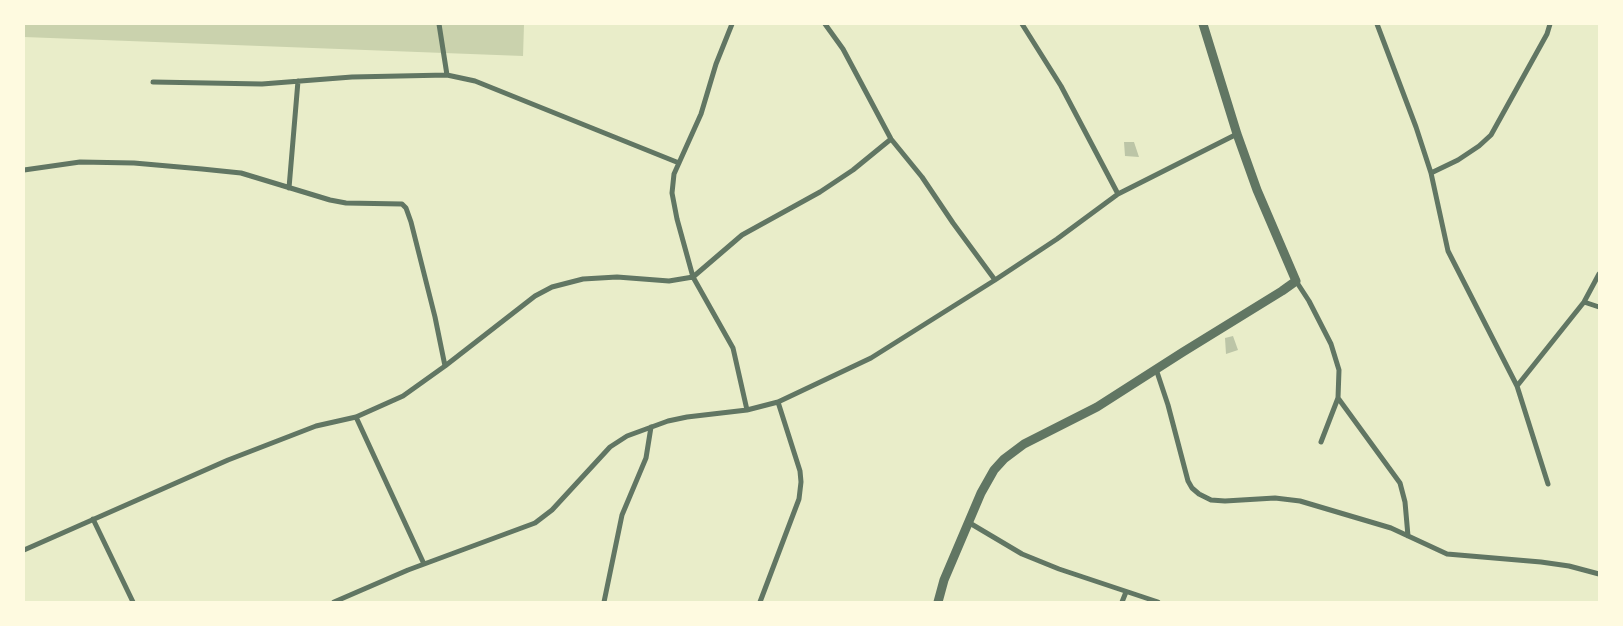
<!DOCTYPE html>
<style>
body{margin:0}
#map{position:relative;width:1623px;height:626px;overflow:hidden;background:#e9edc9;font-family:"Noto Serif",serif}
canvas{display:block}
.frame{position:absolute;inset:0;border:25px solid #fefae0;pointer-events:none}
</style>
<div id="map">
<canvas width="1623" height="626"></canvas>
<div class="frame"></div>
</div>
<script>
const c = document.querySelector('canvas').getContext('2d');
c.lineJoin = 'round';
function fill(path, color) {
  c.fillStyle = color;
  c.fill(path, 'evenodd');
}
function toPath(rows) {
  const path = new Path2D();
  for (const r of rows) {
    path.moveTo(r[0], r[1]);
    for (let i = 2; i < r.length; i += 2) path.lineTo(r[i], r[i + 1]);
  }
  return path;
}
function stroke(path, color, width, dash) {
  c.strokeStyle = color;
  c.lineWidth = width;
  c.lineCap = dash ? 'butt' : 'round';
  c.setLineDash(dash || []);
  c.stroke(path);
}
const green = toPath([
 [24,24,524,24,523,56,24,37]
]);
const building = toPath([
 [1124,142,1134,142,1139,157,1125,156],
 [1233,336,1238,350,1226,354,1225,338]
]);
const minor = toPath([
 [439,24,447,75],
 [825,24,843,49,891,139,922,177,953,223,995,280],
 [1022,24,1061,86,1118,194],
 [1377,24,1416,127,1431,173,1448,251,1517,386,1548,484],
 [153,82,262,84,352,77,447,75,475,81,679,163],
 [24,170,80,162,134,163,202,169,241,173,330,200,346,203,402,204,406,208,411,222,435,317,445,366],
 [1431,173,1458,160,1479,146,1491,135,1547,34,1550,24],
 [289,188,298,81],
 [1296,281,1309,301,1331,344,1339,370,1338,398,1321,442],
 [1584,302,1599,307],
 [1156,369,1168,405,1188,481,1192,488,1199,494,1211,500,1225,501,1275,498,1300,501,1391,528,1447,554,1541,562,1569,566,1599,574],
 [1517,386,1584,302,1599,274],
 [1338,398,1400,483,1405,502,1408,536],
 [747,410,733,348,693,277,742,235,820,192,853,170,891,139],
 [356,417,424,564],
 [93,519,133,602],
 [968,522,1022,554,1059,569,1158,602],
 [24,550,228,460,316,426,356,417,403,396,445,366,535,296,552,287,583,279,617,277,669,281,693,277,677,219,672,193,674,174,701,114,716,64,732,24],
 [334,602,408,570,535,523,552,510,610,447,627,436,668,421,687,417,747,410,778,402,871,358,995,280,1057,239,1118,194,1237,134],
 [604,602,622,515,646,458,651,427],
 [760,602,799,499,801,482,800,471,778,402],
 [1122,602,1126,592]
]);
const tertiary = toPath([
 [938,602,944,580,981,493,994,470,1004,459,1024,444,1097,407,1183,352,1282,291,1296,281,1257,190,1237,134,1203,24]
]);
fill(green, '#cad2ad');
fill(building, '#bcc5a7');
stroke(minor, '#617663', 5);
stroke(tertiary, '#617663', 9);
</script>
